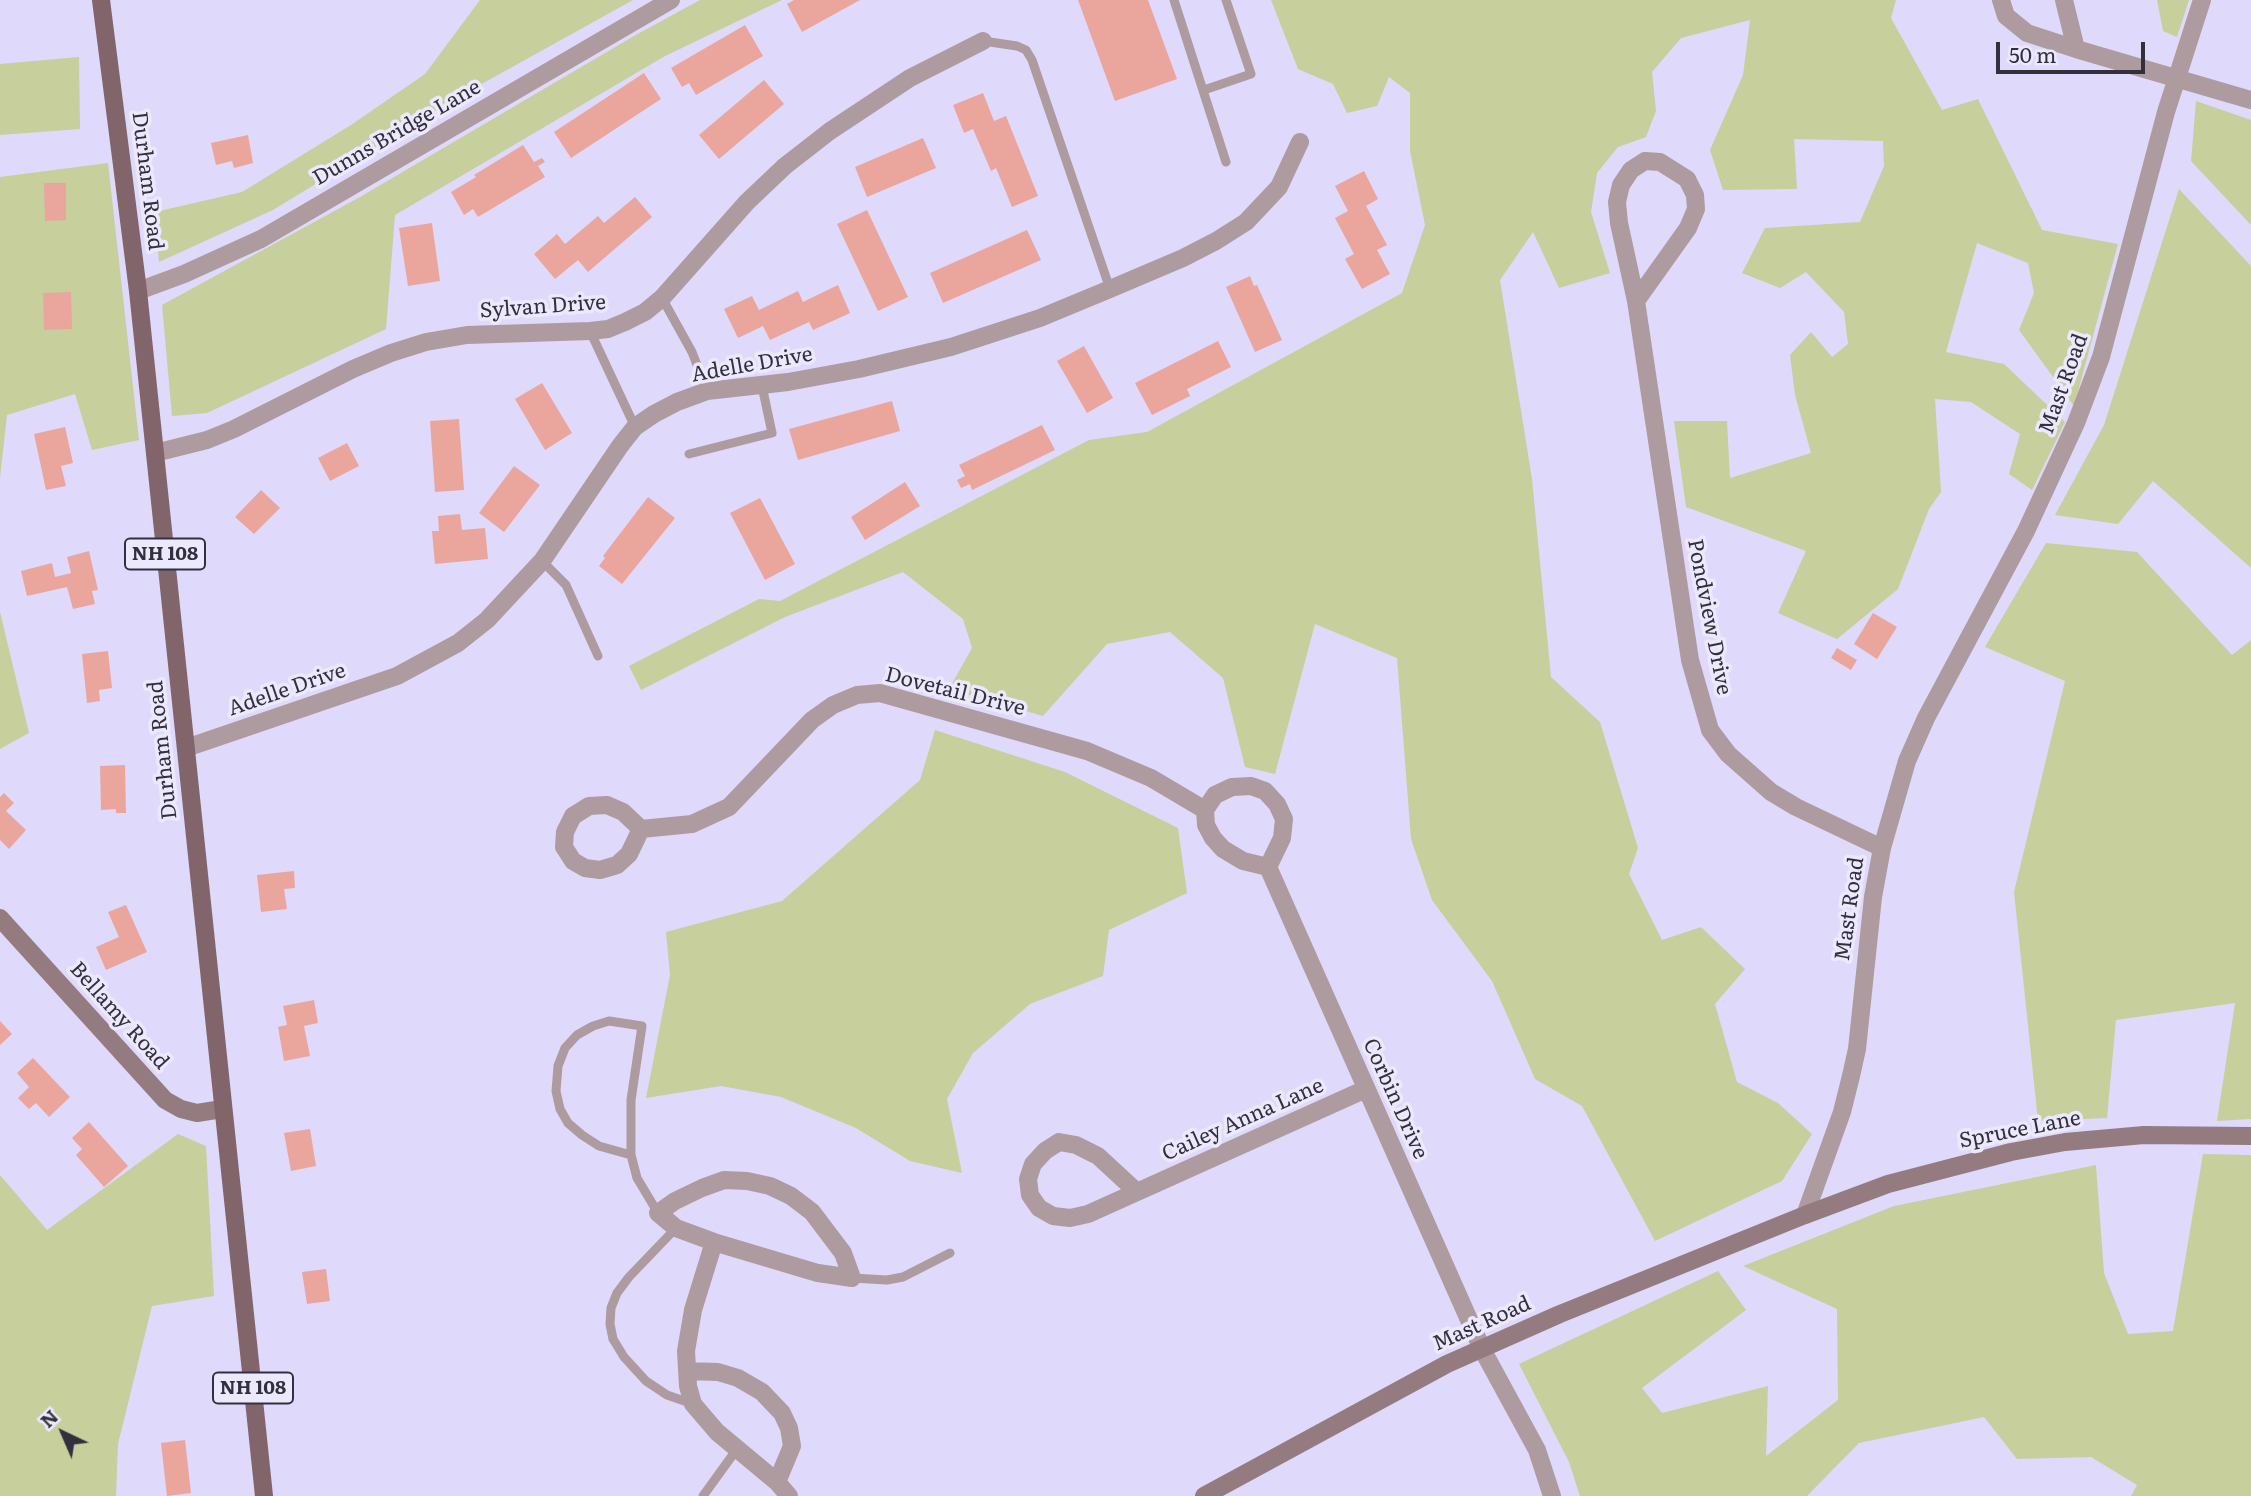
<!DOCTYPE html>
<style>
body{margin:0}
#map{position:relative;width:2251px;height:1496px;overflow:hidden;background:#dfd9fb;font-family:Literata,serif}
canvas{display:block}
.north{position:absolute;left:28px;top:1398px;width:70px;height:70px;-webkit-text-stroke:5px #ece8fd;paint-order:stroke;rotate:316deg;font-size:19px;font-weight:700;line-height:28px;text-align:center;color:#33303e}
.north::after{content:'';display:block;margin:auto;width:24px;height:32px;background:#33303e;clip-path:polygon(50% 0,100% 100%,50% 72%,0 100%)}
.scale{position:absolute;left:1996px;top:42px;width:149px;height:32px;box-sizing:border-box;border:4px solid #33303e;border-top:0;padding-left:9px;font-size:21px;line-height:24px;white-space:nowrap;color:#33303e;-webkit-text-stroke:5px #ece8fd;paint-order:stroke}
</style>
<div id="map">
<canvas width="2251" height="1496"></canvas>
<div class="north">N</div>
<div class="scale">50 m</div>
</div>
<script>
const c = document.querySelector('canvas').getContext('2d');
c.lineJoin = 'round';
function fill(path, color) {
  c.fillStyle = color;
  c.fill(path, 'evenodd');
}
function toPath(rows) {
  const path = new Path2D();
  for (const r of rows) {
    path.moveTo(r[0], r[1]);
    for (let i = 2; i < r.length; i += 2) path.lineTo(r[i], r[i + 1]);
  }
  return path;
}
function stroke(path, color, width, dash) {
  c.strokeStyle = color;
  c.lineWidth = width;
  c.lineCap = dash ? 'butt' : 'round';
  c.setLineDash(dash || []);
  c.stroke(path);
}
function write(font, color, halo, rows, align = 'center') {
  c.font = font + ' Literata,serif';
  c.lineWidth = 7;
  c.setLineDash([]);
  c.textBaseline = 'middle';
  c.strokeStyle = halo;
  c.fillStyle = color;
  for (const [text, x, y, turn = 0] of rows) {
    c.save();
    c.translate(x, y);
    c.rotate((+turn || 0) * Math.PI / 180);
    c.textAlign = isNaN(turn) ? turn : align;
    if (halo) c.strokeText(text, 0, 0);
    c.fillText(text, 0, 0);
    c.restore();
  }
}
const green = toPath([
 [480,0,633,0,460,96,273,210,159,262,155,212,242,192,351,125,425,74],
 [700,0,782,0,665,56,395,215,386,329,207,413,172,416,162,305,360,197,634,36],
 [1271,0,1896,0,1891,18,1942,110,1978,99,2042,230,2118,244,2074,406,2019,330,2034,293,2028,263,1977,243,1946,352,2004,364,2065,422,2032,490,2009,474,2020,434,1971,402,1935,399,1941,492,1929,509,1898,589,1837,639,1778,613,1806,551,1686,507,1674,421,1727,421,1730,478,1811,453,1795,395,1790,355,1811,332,1832,357,1848,344,1844,312,1806,272,1780,288,1742,273,1765,228,1860,222,1884,166,1883,141,1794,139,1797,189,1723,190,1710,150,1743,75,1750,20,1681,38,1652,72,1656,111,1646,137,1618,147,1597,173,1591,212,1610,273,1559,288,1533,232,1500,280,1532,479,1551,677,1600,722,1638,848,1629,874,1662,940,1701,927,1745,969,1715,1004,1737,1082,1778,1103,1812,1134,1782,1181,1655,1241,1582,1106,1535,1079,1492,981,1432,900,1411,839,1397,658,1315,624,1275,774,1245,767,1223,678,1170,632,1107,644,1043,716,949,689,972,648,963,619,903,572,785,617,641,690,629,666,759,599,780,601,1089,440,1147,432,1402,293,1425,225,1410,151,1410,93,1389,77,1377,106,1347,113,1333,84,1298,69],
 [2157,0,2189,0,2177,37,2163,31],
 [79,57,80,129,0,135,0,64],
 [2196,101,2251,120,2251,225,2191,161],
 [108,163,139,440,92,450,75,394,7,415,0,478,0,177],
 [2179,189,2251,266,2251,568,2153,481,2118,524,2055,515,2104,425],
 [2046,543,2137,552,2232,655,2251,640,2251,1119,2217,1121,2235,1003,2116,1020,2107,1118,2038,1121,2014,892,2065,681,1985,647],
 [0,612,29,733,0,749],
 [935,730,1065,772,1178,828,1187,893,1109,930,1103,976,1030,1004,973,1053,947,1099,962,1173,910,1161,856,1128,781,1097,721,1086,646,1098,670,975,666,932,782,901,920,780],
 [178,1134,206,1146,214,1296,152,1306,118,1444,116,1496,0,1496,0,1175,47,1230],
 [2203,1154,2251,1155,2251,1496,2131,1496,2137,1485,2091,1457,2017,1459,1984,1417,1859,1443,1807,1496,1580,1496,1569,1462,1519,1364,1718,1271,1746,1310,1642,1388,1662,1413,1768,1386,1766,1456,1838,1400,1837,1309,1743,1266,1894,1206,2096,1165,2104,1273,2128,1334,2173,1331]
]);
const building = toPath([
 [794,0,860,0,802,32,787,4],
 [1078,0,1148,0,1177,79,1115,101],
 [745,25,763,56,696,95,689,83,682,87,671,68],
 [644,73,661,99,571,158,554,132],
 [764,80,784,104,719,159,699,135],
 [983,93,994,121,1006,116,1038,196,1012,207,996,168,991,171,973,129,964,133,953,105],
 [248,135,253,163,234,168,232,161,216,165,211,143],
 [923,138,936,168,867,197,855,167],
 [523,145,534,162,542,158,545,162,538,166,545,177,478,217,473,209,464,215,451,192,476,177,474,175],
 [1364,171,1378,199,1366,206,1387,245,1377,250,1390,274,1362,289,1345,259,1354,254,1335,218,1348,211,1335,186],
 [44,183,66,183,66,220,45,221],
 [635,197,652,217,588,272,578,260,555,279,534,254,557,234,565,244,598,216,604,223],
 [867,210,908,297,878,311,837,224],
 [432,223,440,281,408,286,399,228],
 [1027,230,1041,260,943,303,930,273],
 [1250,276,1254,286,1257,285,1282,340,1255,352,1226,287],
 [838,285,850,313,813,330,809,322,770,340,763,326,738,338,724,309,752,296,759,310,798,291,803,302],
 [71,292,72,329,44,330,43,293],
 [1218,341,1231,367,1187,389,1190,396,1152,415,1135,383],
 [1084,346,1113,398,1087,413,1057,361],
 [542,383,572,433,545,450,515,399],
 [892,401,900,431,798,460,789,429],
 [459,419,464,490,435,492,430,421],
 [1042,425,1055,450,972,490,970,484,961,488,957,480,965,476,959,465],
 [65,427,73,463,61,466,66,486,46,490,34,434],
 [347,443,359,466,330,481,318,458],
 [514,466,540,485,504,532,479,513],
 [905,482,920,506,865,540,851,517],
 [261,490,280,508,254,534,235,517],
 [648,497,675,518,622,584,599,566,605,558,603,556],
 [760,498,795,564,765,580,730,513],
 [460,514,462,530,485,528,488,559,435,564,432,531,439,531,438,516],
 [89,551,98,590,92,591,95,604,73,609,67,587,27,596,21,571,52,563,55,577,71,573,67,557],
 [1873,613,1897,627,1877,659,1854,644],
 [1837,648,1857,660,1851,670,1831,658],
 [108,651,112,688,99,690,100,701,87,703,82,654],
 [125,765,126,813,116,813,116,809,101,810,100,766],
 [4,793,14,803,6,811,26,830,9,849,0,840,0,797],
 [294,871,295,888,284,889,287,909,261,912,257,875],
 [126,905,147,952,106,970,96,947,119,937,108,912],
 [314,1000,318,1023,304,1026,310,1056,284,1061,278,1027,287,1025,283,1006],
 [0,1021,12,1034,0,1045],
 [33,1058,70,1097,49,1117,36,1103,29,1109,18,1098,29,1087,17,1073],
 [89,1122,128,1166,104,1187,76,1155,82,1149,72,1138],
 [310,1129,316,1166,291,1171,284,1133],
 [326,1269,330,1301,307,1304,302,1272],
 [185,1440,191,1493,167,1496,161,1443]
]);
const lane = toPath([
 [1174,0,1226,162],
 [983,41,1017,46,1026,50,1032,60,1110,289],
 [1204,90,1251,74,1226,0],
 [662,298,692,352,707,391],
 [590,331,635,427],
 [689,454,772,433,762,386],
 [542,561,566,585,598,656],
 [609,1021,642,1026,631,1100,631,1155,599,1146,582,1135,568,1123,560,1109,556,1091,558,1066,565,1048,577,1035,593,1026,609,1021],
 [631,1155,637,1178,658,1213],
 [676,1228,629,1277,617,1293,611,1308,610,1324,613,1339,624,1357,646,1381,667,1395,693,1404],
 [852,1278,887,1280,903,1277,950,1253],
 [703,1496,737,1449]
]);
const street = toPath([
 [2001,0,2006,16,2027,33,2076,49,2064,0],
 [2076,49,2251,100],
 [1645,161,1660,162,1687,179,1695,195,1696,209,1688,228,1636,301,1619,223,1617,202,1621,185,1631,170,1645,161],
 [138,291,184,274,261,239,671,0],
 [1636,301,1690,660,1710,730,1728,754,1771,792,1796,807,1882,848],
 [155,453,207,440,234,429,353,369,391,353,426,342,467,335,590,331,608,329,625,322,645,312,662,298,747,202,785,166,830,131,910,78,983,41],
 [186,748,397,676,458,643,487,620,542,561,620,446,635,427,654,414,677,402,707,391,788,382,859,369,951,347,1040,318,1110,289,1183,258,1216,241,1246,222,1279,187,1300,142],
 [607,805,623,812,641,829,629,854,617,865,600,870,585,868,573,861,564,847,565,832,573,816,589,806,607,805],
 [641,829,692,824,729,807,812,720,833,705,857,695,880,693,1087,751,1151,778,1205,810],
 [1268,867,1282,838,1284,819,1277,804,1265,791,1251,786,1232,787,1215,795,1205,810,1206,825,1213,838,1223,849,1243,861,1268,867,1482,1349,1537,1450,1552,1496],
 [1059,1142,1076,1145,1098,1156,1137,1192,1088,1214,1070,1218,1053,1216,1039,1208,1030,1195,1028,1179,1033,1164,1045,1151,1059,1142],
 [1137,1192,1366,1089],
 [1805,1215,1842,1112,1851,1076,1857,1049,1873,897,1882,848,1907,761,1926,718,2026,531,2076,423,2101,357,2166,112,2202,0],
 [714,1242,676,1228,658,1213,675,1201,702,1188,724,1180,747,1181,770,1186,791,1196,812,1212,843,1253,852,1278,818,1273,714,1242,693,1310,686,1351,688,1386,693,1404,717,1432,777,1482,789,1496],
 [687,1371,718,1372,738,1378,762,1392,782,1413,789,1428,792,1446,777,1482]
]);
const secondary = toPath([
 [0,918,165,1100,181,1109,197,1113,222,1109],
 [1204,1496,1447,1364,1560,1314,1805,1215,1888,1184,2011,1152,2065,1142,2144,1135,2251,1136]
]);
const primary = toPath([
 [101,0,138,291,264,1496]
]);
const shields = [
 [165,554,80],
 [253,1388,80]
];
const shieldNames = [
 ["NH 108",165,554],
 ["NH 108",253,1388]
];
const streetNames = [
 ["Dunns Bridge Lane",397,133,-30],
 ["Durham Road",147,181,83],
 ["Sylvan Drive",543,307,-4],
 ["Adelle Drive",752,365,-10],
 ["Mast Road",2064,384,-70],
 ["Pondview Drive",1709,617,79],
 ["Adelle Drive",287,690,-19],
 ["Dovetail Drive",955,692,14],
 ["Durham Road",163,750,-96],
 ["Mast Road",1850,909,-82],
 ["Bellamy Road",119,1016,48],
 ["Corbin Drive",1395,1099,66],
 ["Cailey Anna Lane",1243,1120,-24],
 ["Spruce Lane",2020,1130,-11],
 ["Mast Road",1482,1324,-24]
];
fill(green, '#c7cf9d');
fill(building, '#eaa69d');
stroke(lane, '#ad9b9f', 9);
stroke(street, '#ad9b9f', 18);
stroke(secondary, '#947b80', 18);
stroke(primary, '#82646b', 18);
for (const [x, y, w] of shields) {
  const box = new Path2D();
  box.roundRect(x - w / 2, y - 15.5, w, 31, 5);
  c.fillStyle = '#ece8fd';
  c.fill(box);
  stroke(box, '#33303e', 2);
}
write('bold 19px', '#33303e', null, shieldNames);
write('21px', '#33303e', '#ece8fd', streetNames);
</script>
